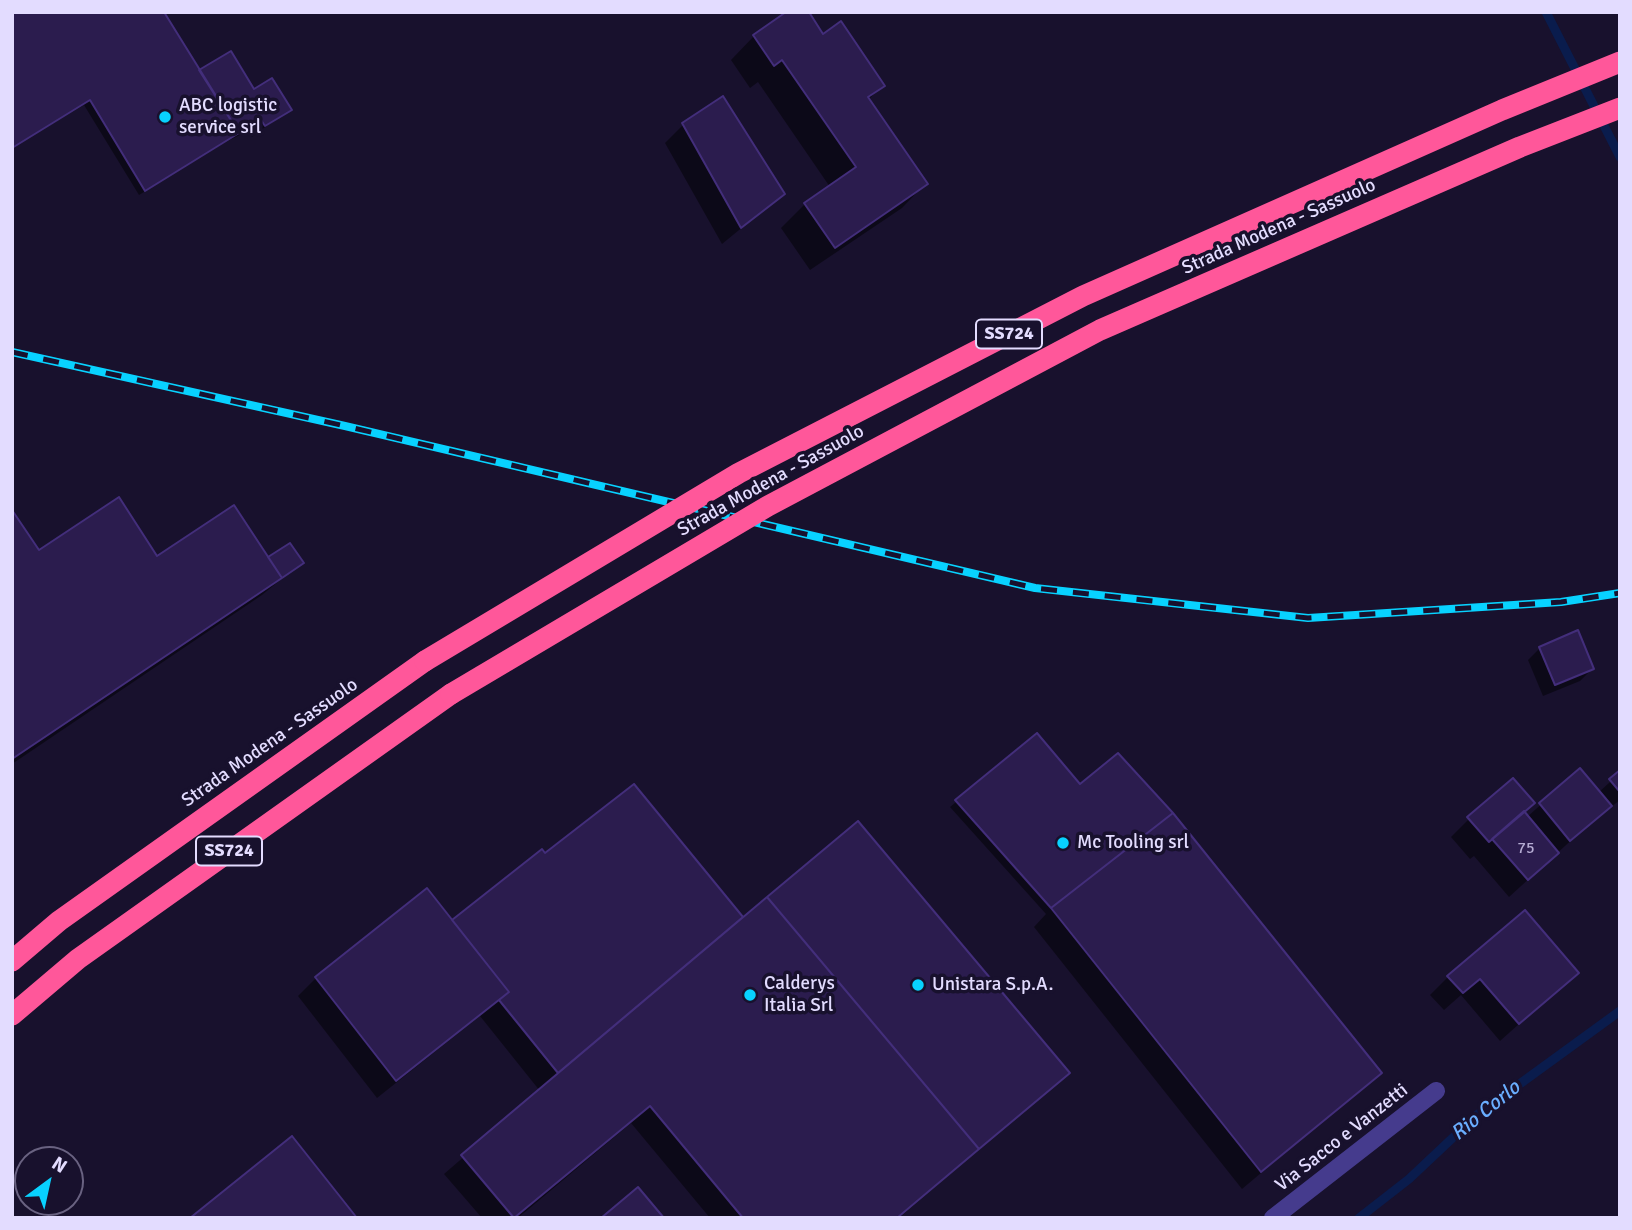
<!DOCTYPE html>
<style>
body{margin:0}
#map{position:relative;width:1632px;height:1230px;overflow:hidden;background:#18112d;font-family:Signika,sans-serif}
canvas{display:block}
.frame{position:absolute;inset:0;border:14px solid #e3dcff;pointer-events:none}
.north{position:absolute;left:14px;top:1146px;width:70px;height:70px;box-sizing:border-box;background:#18112d;border:2px solid #696281;border-radius:50%;rotate:33deg;font-size:19px;font-weight:700;line-height:28px;text-align:center;color:#e3dcff}
.north::after{content:'';display:block;margin:auto;width:24px;height:32px;background:#08d2ff;clip-path:polygon(50% 0,100% 100%,50% 72%,0 100%)}
</style>
<div id="map">
<canvas width="1632" height="1230"></canvas>
<div class="frame"></div>
<div class="north">N</div>
</div>
<script>
const c = document.querySelector('canvas').getContext('2d');
c.lineJoin = 'round';
function fill(path, color) {
  c.fillStyle = color;
  c.fill(path, 'evenodd');
}
function toPath(rows) {
  const path = new Path2D();
  for (const r of rows) {
    path.moveTo(r[0], r[1]);
    for (let i = 2; i < r.length; i += 2) path.lineTo(r[i], r[i + 1]);
  }
  return path;
}
function stroke(path, color, width, dash) {
  c.strokeStyle = color;
  c.lineWidth = width;
  c.lineCap = dash ? 'butt' : 'round';
  c.setLineDash(dash || []);
  c.stroke(path);
}
function write(font, color, halo, rows, align = 'center') {
  c.font = font + ' Signika,sans-serif';
  c.lineWidth = 7;
  c.setLineDash([]);
  c.textBaseline = 'middle';
  c.strokeStyle = halo;
  c.fillStyle = color;
  for (const [text, x, y, turn = 0] of rows) {
    c.save();
    c.translate(x, y);
    c.rotate((+turn || 0) * Math.PI / 180);
    c.textAlign = isNaN(turn) ? turn : align;
    if (halo) c.strokeText(text, 0, 0);
    c.fillText(text, 0, 0);
    c.restore();
  }
}
const shadow = toPath([
 [12,13,199,72,253,91,289,109,252,137,248,131,226,142,139,195,84,105,12,148],
 [754,36,823,37,883,85,868,100,925,184,902,208,810,270,781,228,805,204,830,187,758,82,750,88,731,60],
 [683,125,783,194,722,244,665,143],
 [12,513,38,552,301,563,262,595,12,764],
 [1540,648,1592,669,1580,681,1543,696,1528,660],
 [1037,735,1079,787,1380,1073,1242,1189,1034,927,1046,914,950,807],
 [1580,770,1599,792,1620,773,1620,800,1611,807,1610,805,1509,897,1474,856,1470,859,1451,837,1469,819,1523,812,1527,817],
 [634,786,743,920,1068,1073,899,1218,710,1218,631,1123,518,1218,482,1218,444,1174,540,1091,480,1016,377,1098,298,996,316,978,427,891,452,922,545,856],
 [1576,973,1500,1041,1461,995,1444,1010,1430,995,1448,977]
]);
const stream = toPath([
 [1546,12,1620,157],
 [1359,1218,1409,1179,1477,1115,1620,1011]
]);
const building = toPath([
 [12,12,164,12,239,133,145,191,90,100,12,148,12,12],
 [786,12,809,12,823,34,841,21,885,86,868,97,928,184,835,248,804,203,856,167,782,60,774,66,753,35,786,12],
 [231,51,254,89,272,78,292,110,265,126,261,120,239,133,199,70,231,51],
 [723,96,785,194,741,228,682,123,723,96],
 [119,497,157,556,234,505,282,578,12,759,12,510,39,550,119,497],
 [290,543,304,563,282,578,268,557,290,543],
 [1578,630,1594,669,1555,685,1539,647,1578,630],
 [1037,733,1080,784,1118,753,1173,813,1051,908,955,800,1037,733],
 [1580,768,1612,806,1570,841,1539,803,1580,768],
 [1620,770,1620,792,1609,779,1620,770],
 [1513,778,1535,803,1489,842,1467,817,1513,778],
 [634,784,743,917,558,1073,499,1000,509,992,452,920,542,849,545,853,634,784],
 [1524,811,1559,853,1528,880,1492,839,1524,811],
 [1173,813,1382,1073,1261,1172,1051,908,1173,813],
 [858,821,1070,1073,979,1149,767,897,858,821],
 [427,888,509,992,396,1081,315,977,427,888],
 [767,897,979,1149,897,1218,743,1218,650,1106,514,1218,461,1155,767,897],
 [1525,910,1579,973,1519,1024,1480,979,1463,993,1447,976,1525,910],
 [292,1136,357,1218,190,1218,292,1136],
 [638,1187,664,1218,601,1218,638,1187]
]);
const street = toPath([
 [1273,1218,1436,1091]
]);
const highway = toPath([
 [12,961,59,921,425,661],
 [12,1015,78,959,451,694]
]);
const rail = toPath([
 [12,352,345,426,1035,588,1308,618,1561,602,1620,593]
]);
const highwayBridge = toPath([
 [425,661,739,473,1083,296,1502,110,1620,62],
 [451,694,768,506,1100,330,1520,147,1620,108]
]);
const markers = [
 [165,117,7,"#08d2ff"],
 [1063,843,7,"#08d2ff"],
 [918,985,7,"#08d2ff"],
 [750,995,7,"#08d2ff"]
];
const numberNames = [
 ["75",1526,849]
];
const shields = [
 [1009,334,66],
 [229,851,66]
];
const shieldNames = [
 ["SS724",1009,334],
 ["SS724",229,851]
];
const poiNames = [
 ["ABC logistic",179,106],
 ["service srl",179,128],
 ["Mc Tooling srl",1077,843],
 ["Calderys",764,984],
 ["Italia Srl",764,1006],
 ["Unistara S.p.A.",932,985]
];
const streetNames = [
 ["Strada Modena - Sassuolo",1279,227,-24],
 ["Strada Modena - Sassuolo",771,481,-29],
 ["Strada Modena - Sassuolo",270,743,-35],
 ["Via Sacco e Vanzetti",1342,1138,-38]
];
const waterNames = [
 ["Rio Corlo",1486,1111,-39]
];
fill(shadow, '#0007');
stroke(stream, '#0a1c4d', 9);
fill(building, '#2b1c4e');
stroke(building, '#432e7b', 2);
stroke(street, '#453b8d', 18);
stroke(highway, '#ff579a', 21);
stroke(rail, '#08d2ff', 8);
stroke(rail, '#18112d', 5, [16]);
stroke(highwayBridge, '#ff579a', 21);
for (const [x, y, r, color] of markers) {
  const dot = new Path2D();
  dot.arc(x, y, r, 0, 2 * Math.PI);
  c.fillStyle = color;
  c.fill(dot);
  stroke(dot, '#18112d', 2.5);
}
write('16px', '#b5acd3', null, numberNames);
for (const [x, y, w] of shields) {
  const box = new Path2D();
  box.roundRect(x - w / 2, y - 14.5, w, 29, 5);
  c.fillStyle = '#18112d';
  c.fill(box);
  stroke(box, '#e3dcff', 2);
}
write('bold 18px', '#e3dcff', null, shieldNames);
write('19px', '#e3dcff', '#18112d', poiNames, 'left');
write('19px', '#e3dcff', '#18112d', streetNames);
write('italic 21px', '#6aaeff', '#18112d', waterNames);
</script>
